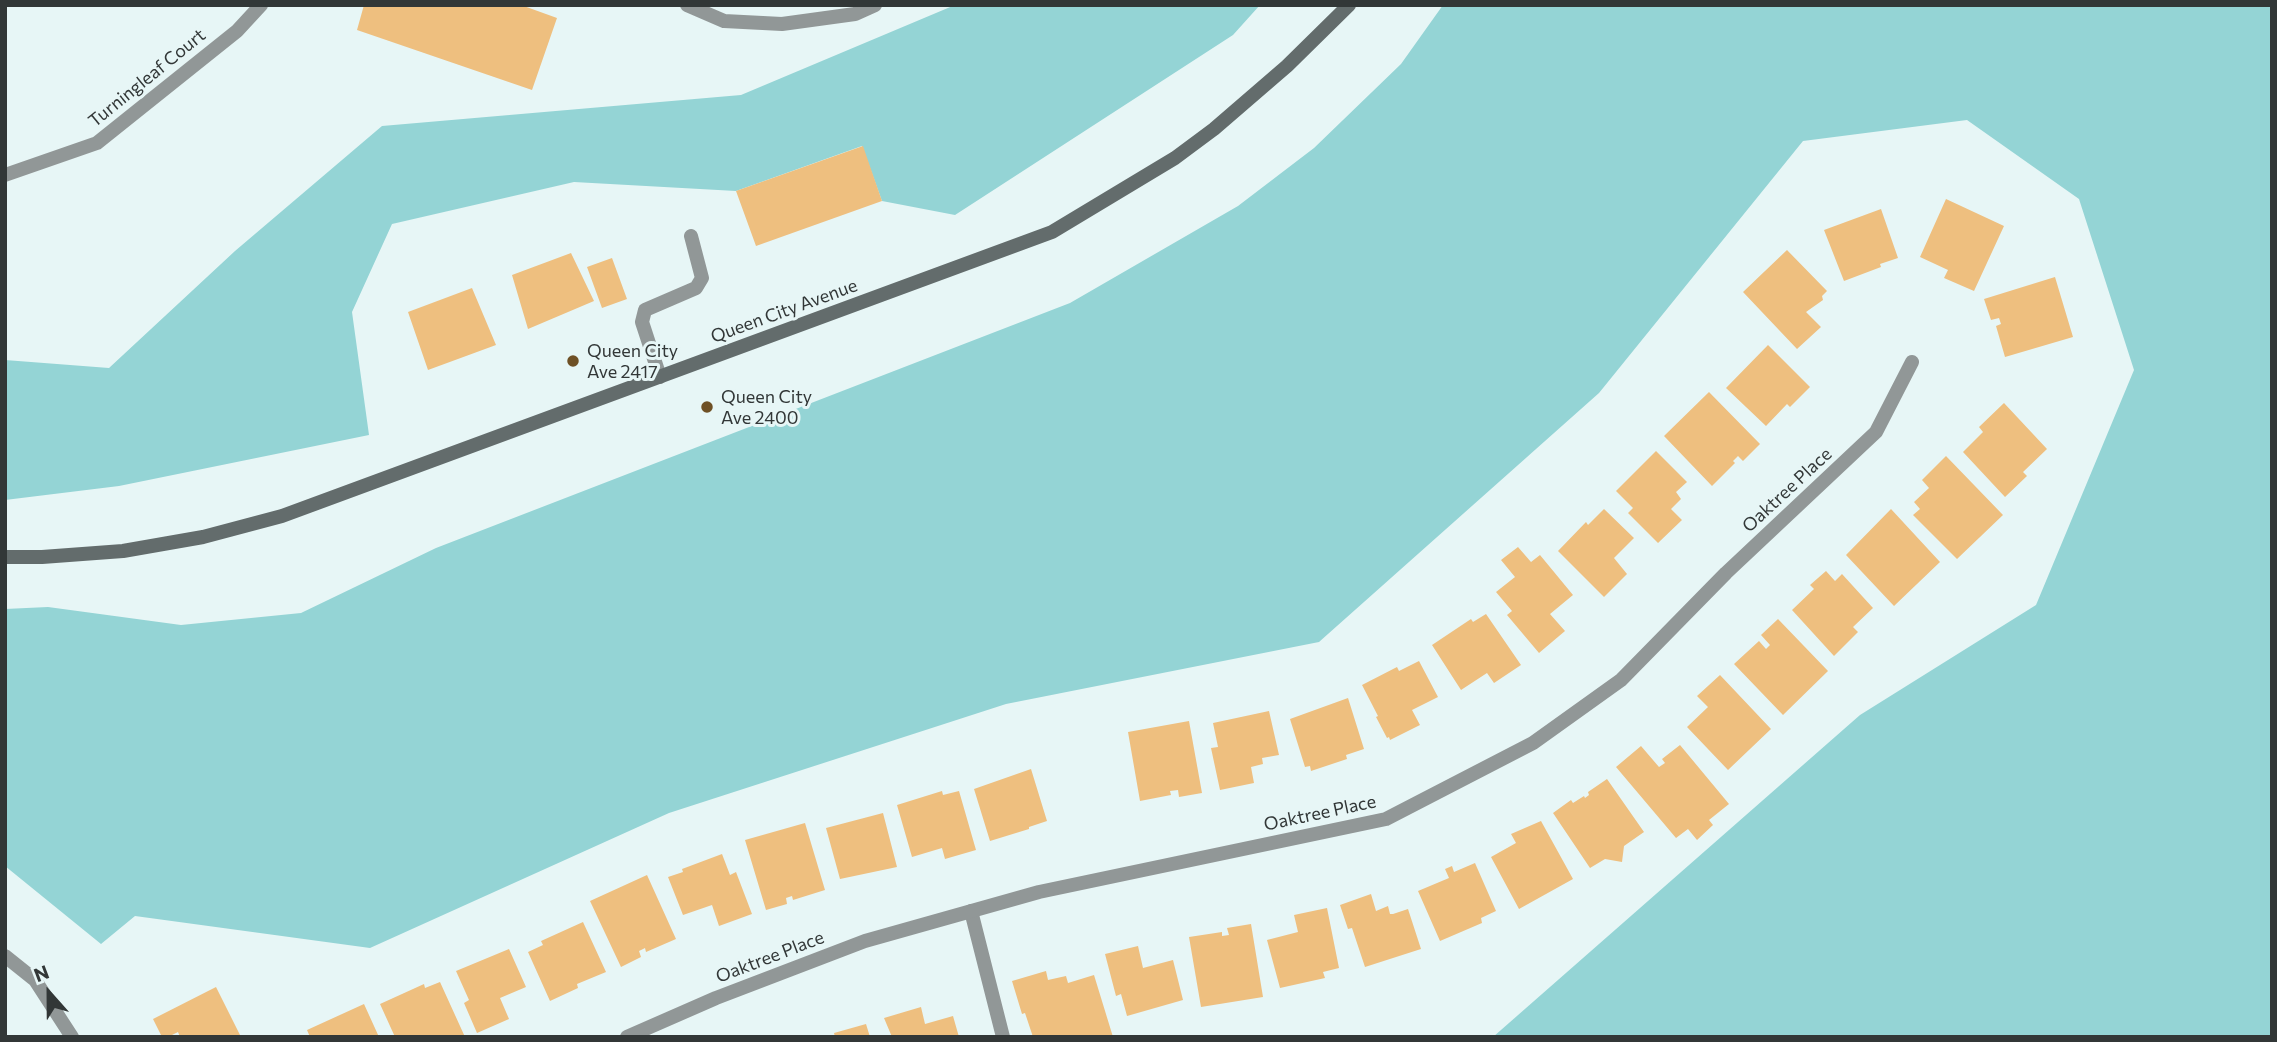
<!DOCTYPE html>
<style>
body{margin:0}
#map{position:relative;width:2277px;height:1042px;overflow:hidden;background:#e7f6f6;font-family:Commissioner,sans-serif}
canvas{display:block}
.frame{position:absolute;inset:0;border:7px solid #323737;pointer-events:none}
.north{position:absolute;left:14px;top:958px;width:70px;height:70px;-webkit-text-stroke:5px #e7f6f6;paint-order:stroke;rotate:339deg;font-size:19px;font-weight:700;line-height:28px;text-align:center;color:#323737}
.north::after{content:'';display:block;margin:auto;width:24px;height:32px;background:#323737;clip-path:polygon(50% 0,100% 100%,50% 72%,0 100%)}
</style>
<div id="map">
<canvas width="2277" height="1042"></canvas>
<div class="frame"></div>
<div class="north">N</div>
</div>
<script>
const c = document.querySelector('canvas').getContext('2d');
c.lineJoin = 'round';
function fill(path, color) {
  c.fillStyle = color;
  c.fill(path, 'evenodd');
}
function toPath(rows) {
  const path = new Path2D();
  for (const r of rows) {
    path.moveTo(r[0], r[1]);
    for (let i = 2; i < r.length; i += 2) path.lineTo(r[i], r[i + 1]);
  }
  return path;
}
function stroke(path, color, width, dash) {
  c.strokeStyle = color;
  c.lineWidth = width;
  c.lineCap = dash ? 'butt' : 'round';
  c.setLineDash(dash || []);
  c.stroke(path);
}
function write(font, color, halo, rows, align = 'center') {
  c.font = font + ' Commissioner,sans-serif';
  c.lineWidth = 6;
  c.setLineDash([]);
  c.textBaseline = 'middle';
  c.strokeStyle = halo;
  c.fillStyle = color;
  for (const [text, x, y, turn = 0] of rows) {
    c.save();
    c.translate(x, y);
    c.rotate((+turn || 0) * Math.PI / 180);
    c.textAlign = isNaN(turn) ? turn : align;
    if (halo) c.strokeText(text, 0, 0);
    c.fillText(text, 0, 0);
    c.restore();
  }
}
const green = toPath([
 [955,5,1260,5,1233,35,955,215,882,201,862,146,736,191,574,182,392,224,352,312,369,435,119,486,5,500,5,360,109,368,235,251,382,126,741,95],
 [1443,5,2272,5,2272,1037,1493,1037,1860,715,2036,605,2134,370,2079,199,1967,120,1803,141,1599,393,1319,642,1006,704,669,813,370,948,135,916,101,944,5,866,5,609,48,607,181,625,301,613,436,548,1070,303,1238,206,1314,148,1401,64]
]);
const building = toPath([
 [364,5,521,5,557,18,532,90,357,30],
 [863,146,882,201,756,246,736,191],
 [1946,199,2004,226,1974,291,1944,278,1948,270,1920,257],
 [1881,209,1898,258,1880,264,1881,267,1844,281,1824,230],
 [1787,250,1827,291,1822,296,1823,300,1806,312,1821,327,1797,349,1743,292],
 [571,253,594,301,528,329,512,275],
 [612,258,627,299,602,308,587,267],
 [2055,277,2073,337,2005,357,1996,326,2001,324,1999,318,1991,320,1984,299],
 [472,288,496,345,428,370,408,312],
 [1768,345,1810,387,1790,407,1787,404,1766,426,1726,388],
 [1709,392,1760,444,1743,461,1738,456,1733,461,1735,463,1712,486,1664,436],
 [2004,403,2047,449,2023,472,2027,476,2005,497,1963,452,1983,432,1979,427],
 [1656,451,1687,482,1676,492,1681,499,1671,509,1682,520,1658,543,1628,513,1633,508,1616,491],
 [1946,456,2003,515,1957,559,1913,515,1920,509,1914,502,1929,488,1922,480],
 [1604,509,1634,538,1614,558,1627,574,1604,597,1558,551,1586,522,1588,525],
 [1891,509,1940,562,1894,606,1846,555],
 [1518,547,1531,562,1540,555,1573,595,1550,614,1565,631,1539,653,1507,615,1512,611,1496,592,1515,577,1501,560],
 [1826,571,1835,581,1842,574,1873,608,1853,627,1858,632,1834,656,1792,610,1814,589,1810,585],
 [1486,614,1521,665,1494,683,1487,673,1461,690,1432,645,1471,619,1473,622],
 [1778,619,1828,671,1783,715,1734,664,1759,641,1766,649,1770,645,1761,635],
 [1419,661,1438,697,1412,710,1420,725,1390,740,1389,737,1387,738,1376,717,1378,716,1362,685,1397,667,1399,671],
 [1720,675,1771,729,1728,770,1687,727,1708,707,1697,696],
 [1348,698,1364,749,1346,755,1347,759,1311,771,1310,766,1305,767,1290,719],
 [1269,711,1279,755,1262,758,1263,764,1251,767,1254,783,1220,790,1211,748,1218,747,1213,723],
 [1189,721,1202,793,1179,797,1178,790,1170,791,1171,795,1140,801,1128,732],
 [1680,745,1729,804,1709,820,1713,825,1697,840,1688,829,1676,838,1616,767,1641,746,1659,767,1665,763,1662,759],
 [1031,769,1047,821,1029,827,1029,829,990,841,974,789],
 [1607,779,1644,832,1624,846,1622,862,1605,859,1590,868,1553,813,1571,800,1573,803,1584,796,1585,798,1589,795,1588,792],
 [942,791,943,795,959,791,976,850,945,859,942,848,912,857,897,805],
 [883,813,897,867,840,879,826,828],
 [1541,821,1573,879,1519,909,1491,857,1516,843,1511,834],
 [805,823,825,890,793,900,792,896,786,898,787,904,766,910,745,840],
 [722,854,730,875,736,872,752,914,719,926,712,905,683,915,668,877,683,872,682,869],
 [1475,863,1496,911,1481,918,1482,923,1440,941,1418,891,1449,878,1445,869,1452,866,1454,872],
 [647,875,676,939,646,952,645,948,639,951,641,957,621,967,590,901],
 [1371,894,1376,911,1388,906,1390,914,1393,914,1408,909,1421,949,1365,967,1352,928,1348,929,1340,905],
 [1327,908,1339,968,1323,972,1325,978,1280,988,1267,940,1298,932,1294,915],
 [583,922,606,972,577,984,578,988,550,1001,528,952,543,945,541,941],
 [1251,924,1263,997,1201,1007,1189,937,1222,932,1222,936,1229,935,1227,928],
 [1138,946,1143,968,1173,960,1183,1000,1127,1016,1121,994,1116,996,1105,954],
 [509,949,526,987,500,998,509,1019,477,1033,464,1003,469,1000,456,971],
 [1046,971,1048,980,1066,976,1068,983,1094,975,1113,1037,1033,1037,1025,1013,1022,1014,1012,981],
 [440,982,465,1037,395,1037,380,1004,424,984,425,988],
 [216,987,241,1037,180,1037,178,1032,168,1037,162,1037,153,1019],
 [364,1004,379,1037,310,1037,307,1030],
 [921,1007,925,1024,953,1016,959,1037,892,1037,884,1018],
 [866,1024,870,1037,835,1037,834,1033]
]);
const lane = toPath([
 [660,377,642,322,645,310,696,288,702,278,691,236],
 [971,911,1003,1037]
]);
const street = toPath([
 [687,5,724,21,782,24,855,14,875,5],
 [5,175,97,143,237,31,261,5],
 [5,956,35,980,72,1037],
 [627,1037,716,998,865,941,1039,892,1386,819,1533,743,1621,680,1726,573,1876,432,1912,362]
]);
const secondary = toPath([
 [5,557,42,557,123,551,203,537,282,516,1052,232,1175,158,1214,129,1287,66,1349,5]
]);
const markers = [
 [573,361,7,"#6e5025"],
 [707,407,7,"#6e5025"]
];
const streetNames = [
 ["Turningleaf Court",147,78,-39],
 ["Queen City Avenue",784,311,-20],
 ["Oaktree Place",1787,490,-43],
 ["Oaktree Place",1320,813,-12],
 ["Oaktree Place",770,957,-21]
];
const poiNames = [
 ["Queen City",587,351],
 ["Ave 2417",587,372],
 ["Queen City",721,397],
 ["Ave 2400",721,418]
];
fill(green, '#94d4d5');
fill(building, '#eebf7f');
stroke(lane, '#919797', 14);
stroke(street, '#919797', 14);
stroke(secondary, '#636c6c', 14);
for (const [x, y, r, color] of markers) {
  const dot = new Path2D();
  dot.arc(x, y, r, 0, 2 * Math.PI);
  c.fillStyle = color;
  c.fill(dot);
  stroke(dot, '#e7f6f6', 2.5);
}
write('18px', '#323737', '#e7f6f6', streetNames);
write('18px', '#323737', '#e7f6f6', poiNames, 'left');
</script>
